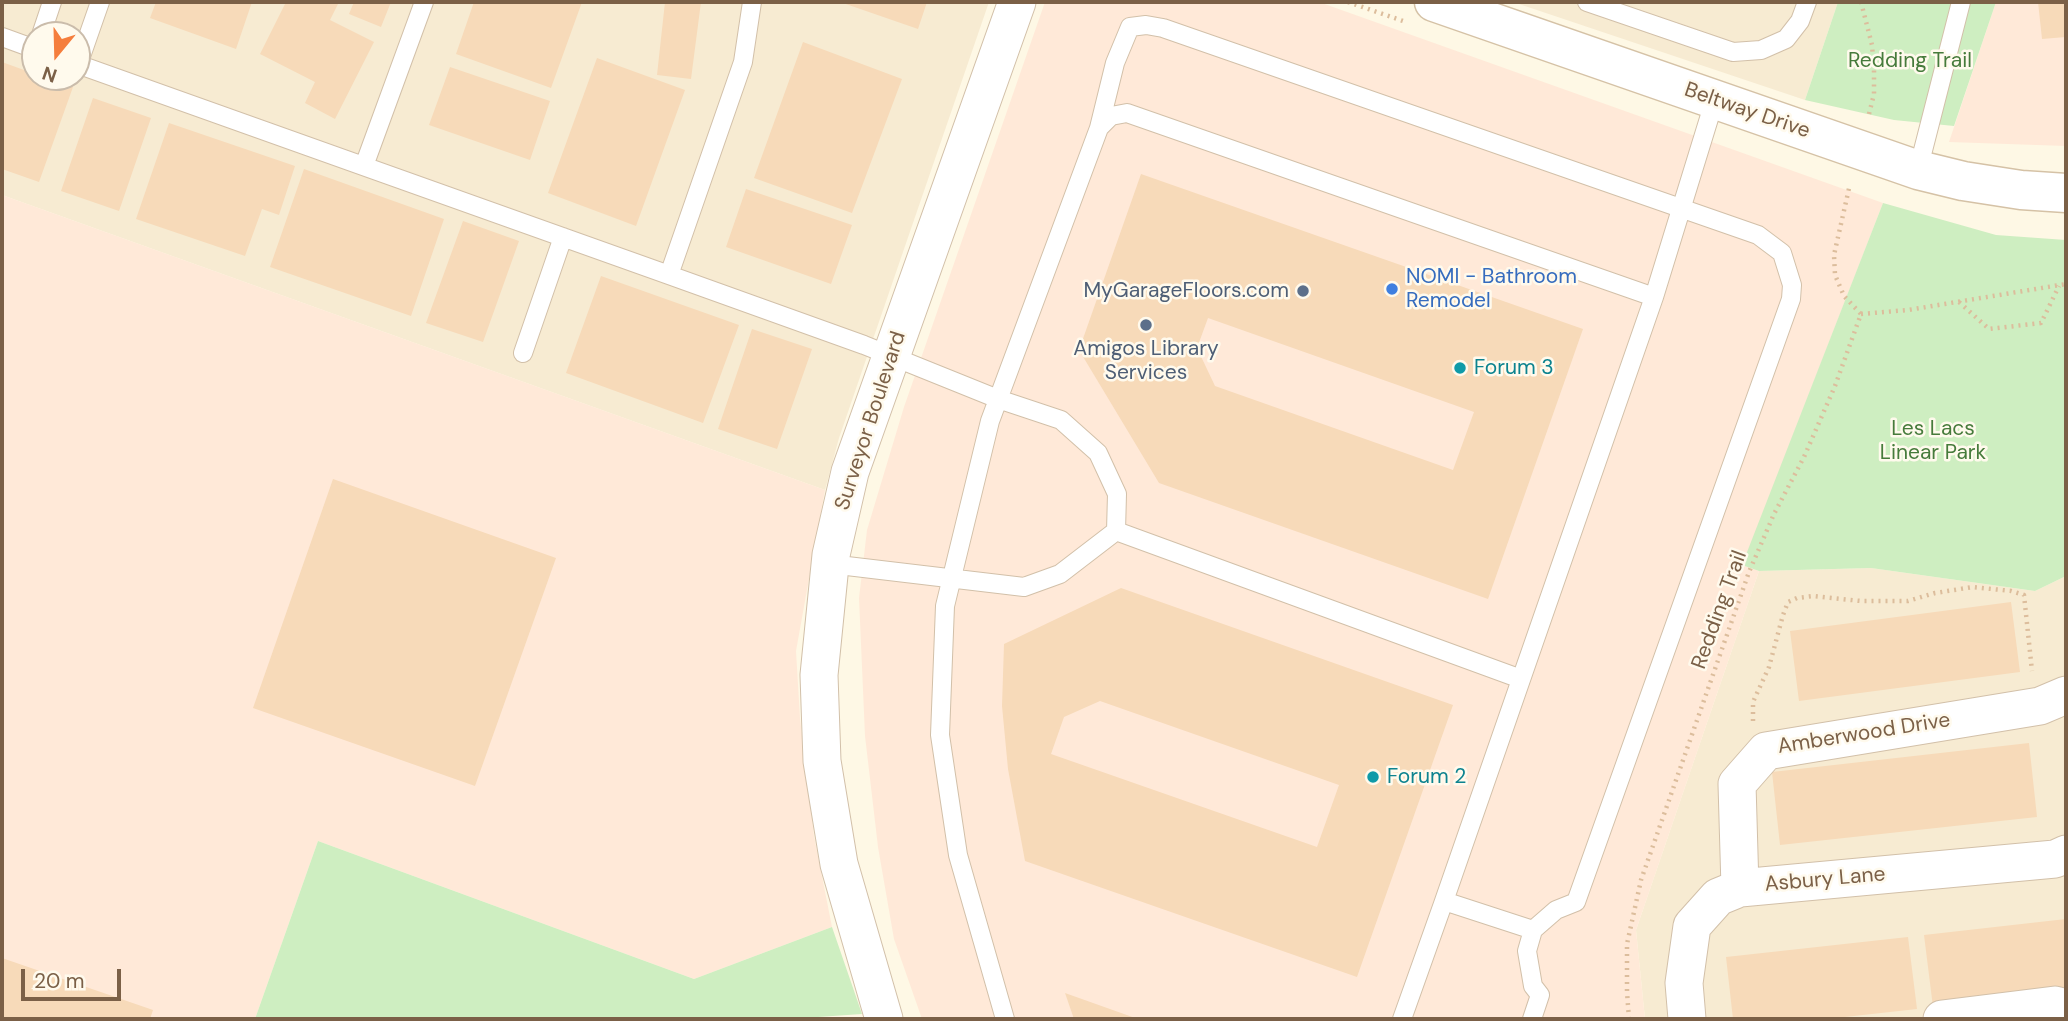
<!DOCTYPE html>
<style>
body{margin:0}
#map{position:relative;width:2068px;height:1021px;overflow:hidden;background:#fef8e5;font-family:"DM Sans",sans-serif}
canvas{display:block}
.frame{position:absolute;inset:0;border:4px solid #7b6047;pointer-events:none}
.north{position:absolute;left:21px;top:21px;width:70px;height:70px;box-sizing:border-box;background:#fffaed;border:2px solid #cabcab;border-radius:50%;rotate:199deg;font-size:19px;font-weight:700;line-height:28px;text-align:center;color:#7b6047}
.north::after{content:'';display:block;margin:auto;width:24px;height:32px;background:#f57e3d;clip-path:polygon(50% 0,100% 100%,50% 72%,0 100%)}
.scale{position:absolute;left:21px;top:969px;width:100px;height:32px;box-sizing:border-box;border:4px solid #7b6047;border-top:0;padding-left:9px;font-size:21px;line-height:24px;white-space:nowrap;color:#7b6047;-webkit-text-stroke:5px #fffaed;paint-order:stroke}
</style>
<div id="map">
<canvas width="2068" height="1021"></canvas>
<div class="frame"></div>
<div class="north">N</div>
<div class="scale">20 m</div>
</div>
<script>
const c = document.querySelector('canvas').getContext('2d');
c.lineJoin = 'round';
function fill(path, color) {
  c.fillStyle = color;
  c.fill(path, 'evenodd');
}
function toPath(rows) {
  const path = new Path2D();
  for (const r of rows) {
    path.moveTo(r[0], r[1]);
    for (let i = 2; i < r.length; i += 2) path.lineTo(r[i], r[i + 1]);
  }
  return path;
}
function stroke(path, color, width, dash) {
  c.strokeStyle = color;
  c.lineWidth = width;
  c.lineCap = dash ? 'butt' : 'round';
  c.setLineDash(dash || []);
  c.stroke(path);
}
function write(font, color, halo, rows, align = 'center') {
  c.font = font + ' "DM Sans",sans-serif';
  c.lineWidth = 5;
  c.setLineDash([]);
  c.textBaseline = 'middle';
  c.strokeStyle = halo;
  c.fillStyle = color;
  for (const [text, x, y, turn = 0] of rows) {
    c.save();
    c.translate(x, y);
    c.rotate((+turn || 0) * Math.PI / 180);
    c.textAlign = isNaN(turn) ? turn : align;
    if (halo) c.strokeText(text, 0, 0);
    c.fillText(text, 0, 0);
    c.restore();
  }
}
const residential = toPath([
 [2,2,989,2,839,438,825,490,2,195],
 [35,35,77,35,77,77,35,77],
 [1513,2,1838,2,1805,100],
 [1871,568,2035,591,2066,576,2066,1019,1645,1019,1636,930,1759,571]
]);
const commercial = toPath([
 [1045,2,1319,2,1883,203,1743,565,1759,571,1636,930,1645,1019,922,1019,894,939,878,847,865,736,859,598,867,530,904,407],
 [1996,2,2066,2,2066,146,1949,142],
 [2,195,825,490,796,651,800,718,814,836,832,927,694,979,318,841,255,1019,2,1019]
]);
const green = toPath([
 [1838,2,1996,2,1954,126,1894,120,1805,100],
 [1883,203,1996,235,2066,240,2066,576,2035,591,1871,568,1759,571,1742,565],
 [318,841,694,979,832,927,862,1014,789,1019,255,1019]
]);
const building = toPath([
 [156,2,252,2,236,49,150,18],
 [286,2,339,2,330,20,374,42,335,119,305,103,315,82,260,54],
 [354,2,391,2,381,27,349,14],
 [474,2,582,2,551,88,456,54],
 [665,2,701,2,691,79,657,75],
 [840,2,927,2,918,29],
 [2038,2,2066,2,2066,37,2042,39],
 [803,42,902,79,852,213,754,178],
 [597,58,685,90,636,226,548,193],
 [2,62,35,74,35,77,44,77,73,87,39,182,2,169],
 [450,67,550,101,530,160,429,125],
 [93,98,151,118,119,211,61,191],
 [169,123,295,166,279,215,262,209,245,256,136,219],
 [304,169,444,219,411,316,270,267],
 [1141,174,1583,329,1488,599,1159,483,1079,350],
 [1208,318,1474,412,1453,470,1215,386,1197,348],
 [746,189,852,225,831,284,726,247],
 [463,221,519,241,483,342,426,323],
 [601,276,739,325,703,423,566,373],
 [752,329,812,349,777,449,718,429],
 [333,479,556,558,475,786,253,708],
 [1121,588,1453,705,1357,977,1025,861,1008,769,1002,706,1004,644],
 [1100,701,1339,785,1317,847,1051,754,1064,717],
 [2011,602,2020,672,1799,701,1790,631],
 [2029,743,2037,817,1780,845,1772,772],
 [2066,919,2066,992,1933,1007,1924,935],
 [1908,937,1917,1009,1827,1019,1733,1019,1726,957],
 [2,958,153,1010,150,1019,2,1019],
 [1065,993,1138,1019,1074,1019]
]);
const path = toPath([
 [1348,2,1406,22],
 [1861,2,1872,45,1874,70,1874,94,1869,114],
 [1959,302,1989,329,2041,323,2059,286],
 [1861,314,1908,310,2066,284],
 [1753,721,1753,702,1769,667,1783,615,1788,602,1797,598,1813,596,1861,601,1908,601,1935,593,1973,587,2011,591,2024,595,2032,671],
 [1629,1019,1627,992,1627,944,1641,880,1749,572,1774,514,1804,457,1835,386,1861,314,1844,296,1835,275,1834,255,1850,184]
]);
const lane = toPath([
 [1587,2,1733,52,1761,50,1786,39,1800,21,1807,2],
 [41,35,52,2],
 [2,37,35,49],
 [77,64,669,275,864,345,998,399,1061,420,1098,453,1117,494,1116,531],
 [78,65,100,2],
 [1099,128,1115,63,1130,27,1146,25,1163,28,1758,235,1782,253,1792,285,1791,299,1576,902,1556,910,1533,930,1527,951,1533,986,1540,995,1532,1019],
 [364,166,424,2],
 [1918,170,1961,2],
 [669,275,743,62,752,2],
 [523,353,563,237],
 [830,564,1024,587,1060,574,1116,531,1521,679],
 [1444,901,1654,297],
 [1005,1019,958,855,940,735,945,606,990,421,1099,128,1111,116,1127,113,1654,297,1715,99],
 [1402,1019,1444,901,1533,930]
]);
const street = toPath([
 [1740,888,1737,784,1766,751,2040,706,2066,695],
 [884,1019,839,864,822,761,819,675,831,555,850,472,1017,2],
 [1687,1019,1684,983,1692,926,1718,897,1740,888,2055,859,2066,854],
 [1942,1019,2055,1005,2066,1008]
]);
const secondary = toPath([
 [1434,2,1918,170,1963,181,2021,190,2066,193]
]);
const markers = [
 [1392,289,7,"#3f7fe0"],
 [1303,291,7,"#5c6f8a"],
 [1146,325,7,"#5c6f8a"],
 [1460,368,7,"#0f9aa8"],
 [1373,777,7,"#0f9aa8"]
];
const parkNames = [
 ["Redding Trail",1910,61],
 ["Les Lacs",1933,429],
 ["Linear Park",1933,453]
];
const streetNames = [
 ["Beltway Drive",1747,111,19],
 ["Surveyor Boulevard",871,421,-72],
 ["Redding Trail",1720,610,-70],
 ["Amberwood Drive",1864,734,-9],
 ["Asbury Lane",1825,880,-5]
];
const shopNames = [
 ["NOMI - Bathroom",1406,277],
 ["Remodel",1406,301]
];
const serviceNames = [
 ["MyGarageFloors.com",1289,291],
 ["Amigos Library",1146,349,"center"],
 ["Services",1146,373,"center"]
];
const cultureNames = [
 ["Forum 3",1474,368],
 ["Forum 2",1387,777]
];
fill(residential, '#f7ebd2');
fill(commercial, '#ffe9d8');
fill(green, '#ceeec1');
fill(building, '#f7dab9');
stroke(lane, '#d2c0a9', 20);
stroke(street, '#d2c0a9', 39);
stroke(secondary, '#d5c2a6', 41);
stroke(path, '#dcbd9c', 4.5, [2, 5]);
stroke(lane, '#fff', 18);
stroke(street, '#fff', 37);
stroke(secondary, '#fff', 38);
for (const [x, y, r, color] of markers) {
  const dot = new Path2D();
  dot.arc(x, y, r, 0, 2 * Math.PI);
  c.fillStyle = color;
  c.fill(dot);
  stroke(dot, '#fffaed', 2.5);
}
write('21px', '#467b3b', '#fffaed', parkNames);
write('21px', '#7b6047', '#fffaed', streetNames);
write('21px', '#366cbe', '#fffaed', shopNames, 'left');
write('21px', '#4e5e75', '#fffaed', serviceNames, 'right');
write('21px', '#0d838f', '#fffaed', cultureNames, 'left');
</script>
